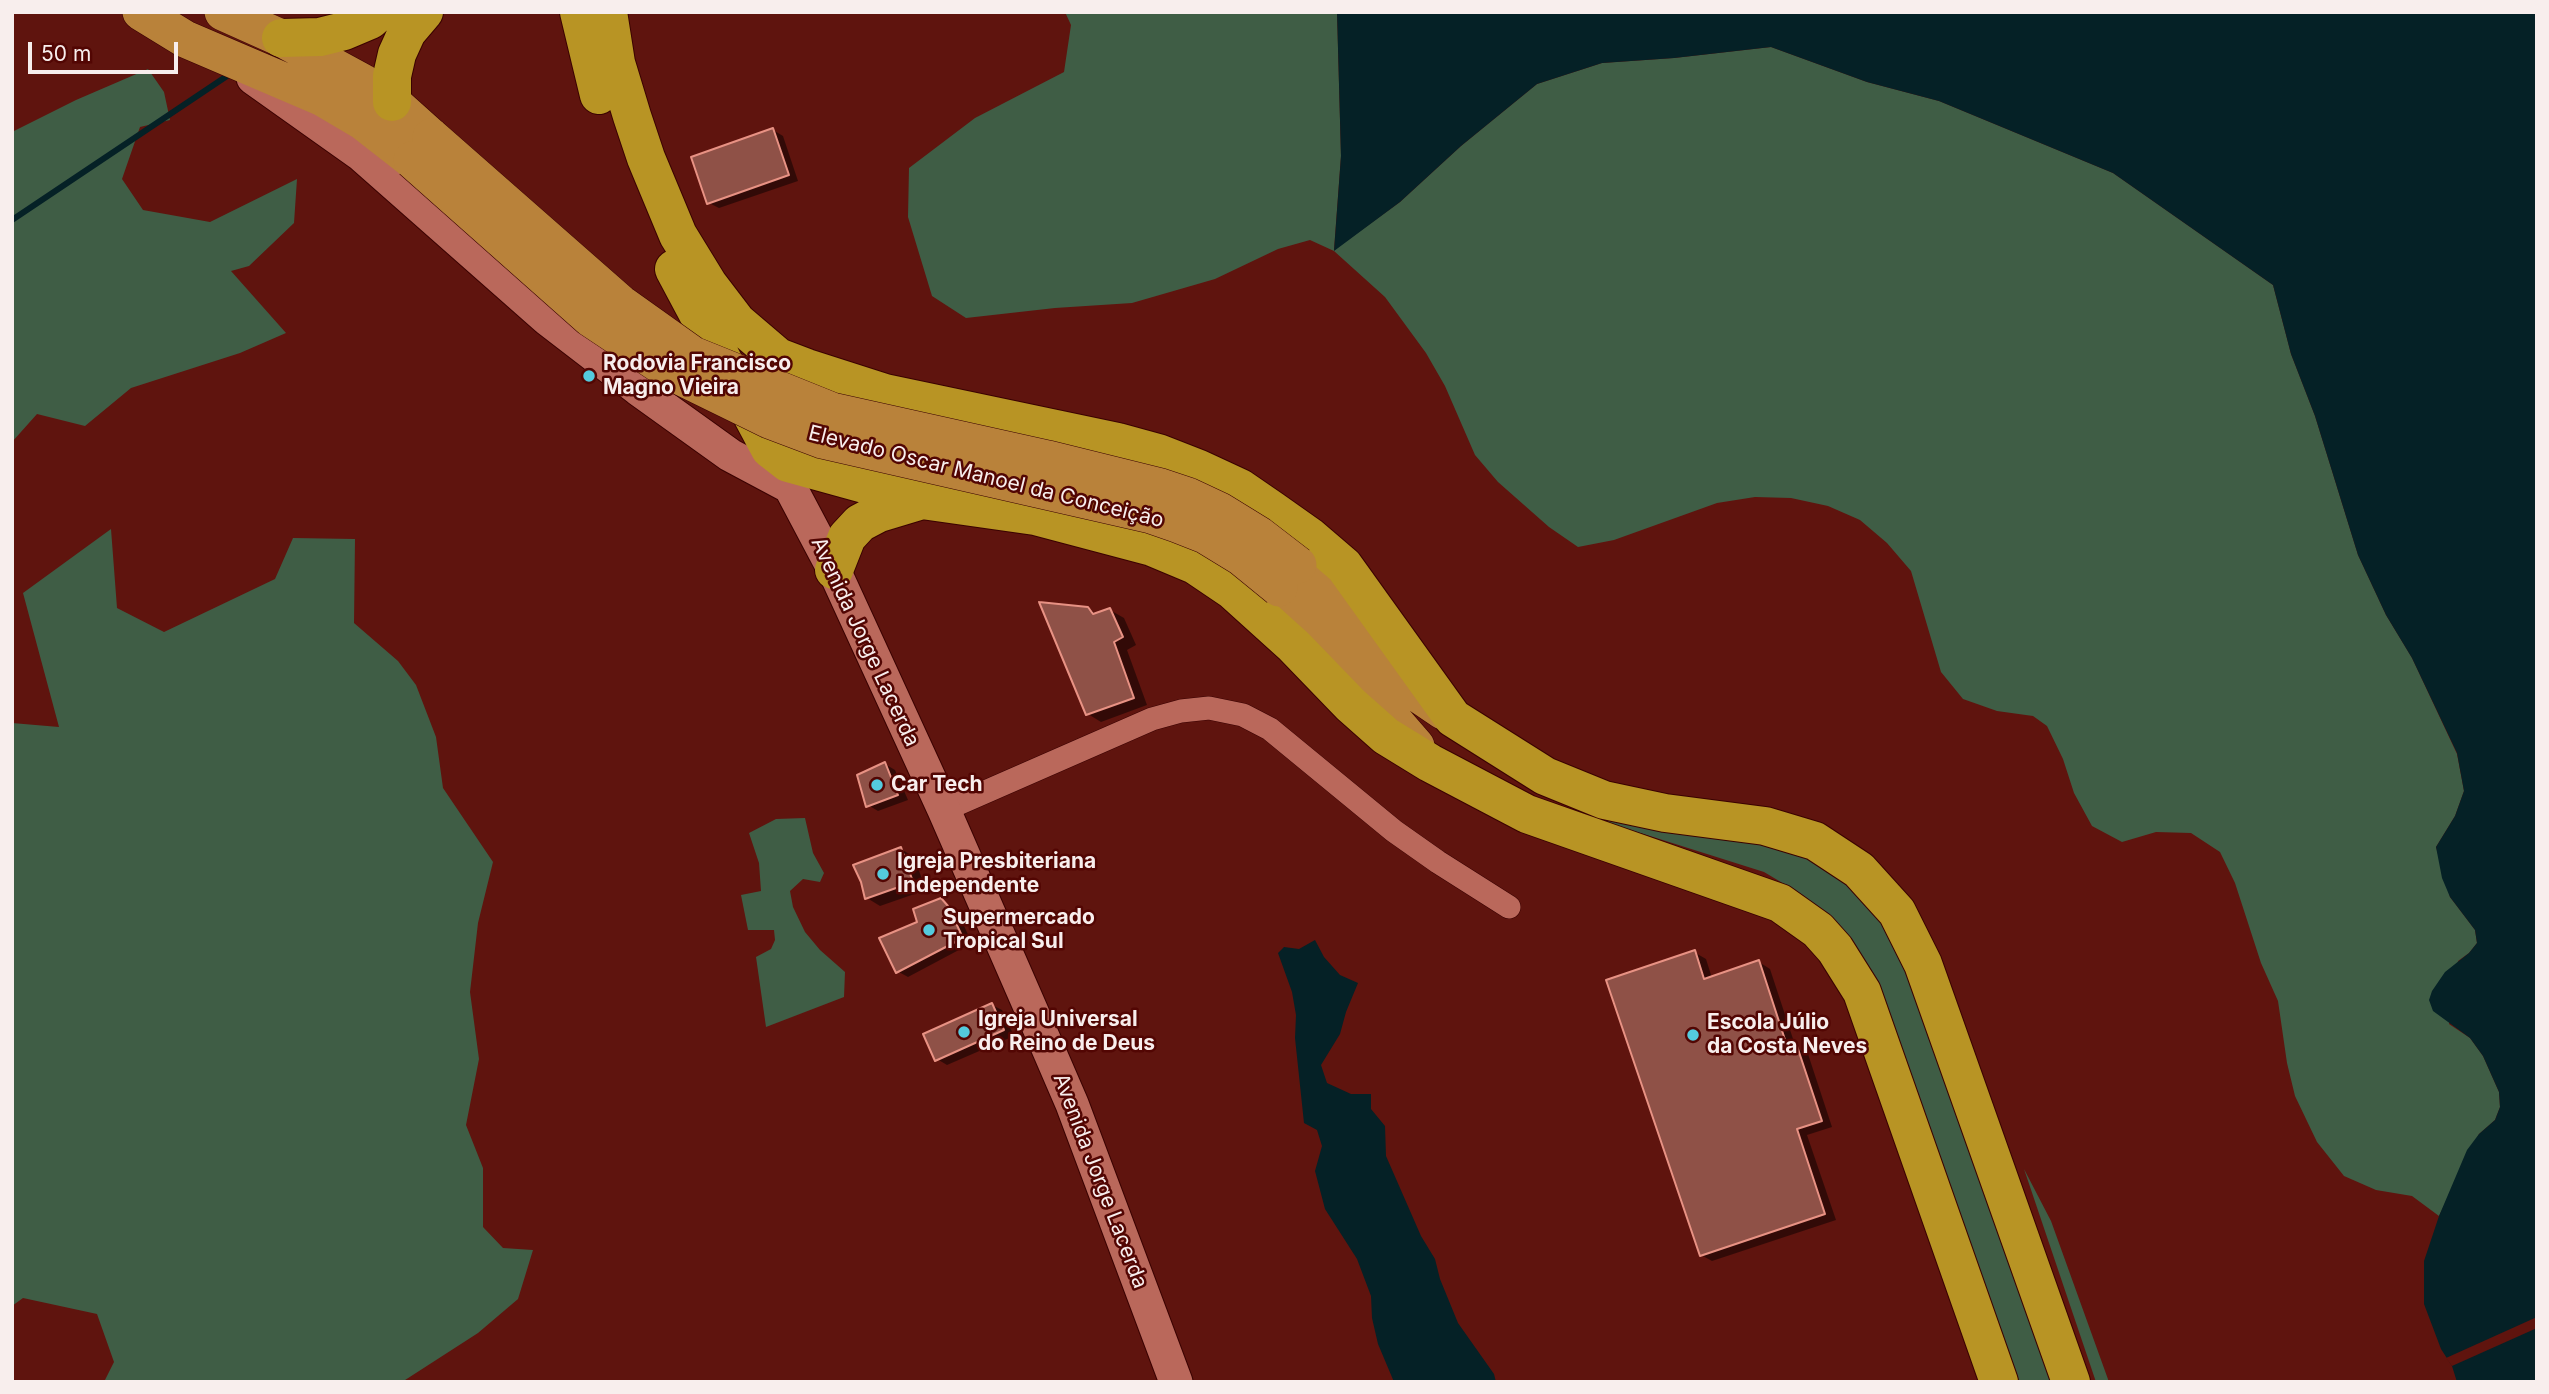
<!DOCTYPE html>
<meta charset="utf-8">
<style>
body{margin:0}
#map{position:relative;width:2549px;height:1394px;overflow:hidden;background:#5f140e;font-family:Inter,sans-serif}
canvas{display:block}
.frame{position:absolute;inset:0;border:14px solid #f8eeed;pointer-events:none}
.scale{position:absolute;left:28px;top:42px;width:150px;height:32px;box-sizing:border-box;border:4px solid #f8eeed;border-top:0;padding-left:9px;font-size:21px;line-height:24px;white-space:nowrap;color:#f8eeed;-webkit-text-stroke:5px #520603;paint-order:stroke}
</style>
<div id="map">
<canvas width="2549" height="1394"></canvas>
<div class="frame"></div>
<div class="scale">50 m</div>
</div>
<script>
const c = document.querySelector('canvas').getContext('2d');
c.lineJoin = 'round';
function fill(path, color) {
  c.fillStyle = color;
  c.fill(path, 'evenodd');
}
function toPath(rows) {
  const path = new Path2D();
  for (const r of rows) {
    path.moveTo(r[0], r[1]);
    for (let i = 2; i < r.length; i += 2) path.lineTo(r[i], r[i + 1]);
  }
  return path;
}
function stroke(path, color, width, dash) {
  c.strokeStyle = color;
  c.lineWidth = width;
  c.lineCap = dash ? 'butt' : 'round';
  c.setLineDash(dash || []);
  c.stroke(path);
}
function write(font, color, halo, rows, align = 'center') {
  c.font = font + ' Inter,sans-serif';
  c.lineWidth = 5;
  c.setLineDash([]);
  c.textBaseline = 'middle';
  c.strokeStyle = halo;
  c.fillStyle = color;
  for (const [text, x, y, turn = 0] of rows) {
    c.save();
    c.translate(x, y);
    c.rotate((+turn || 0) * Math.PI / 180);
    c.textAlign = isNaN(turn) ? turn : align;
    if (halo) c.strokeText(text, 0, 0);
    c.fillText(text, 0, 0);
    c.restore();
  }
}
const green = toPath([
 [1065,12,1337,12,1341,156,1334,250,1400,202,1461,146,1537,84,1602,63,1674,58,1771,47,1867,82,1939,101,2113,173,2273,285,2291,354,2315,416,2358,555,2386,615,2412,658,2457,754,2464,791,2455,816,2436,847,2450,897,2475,930,2477,943,2469,953,2458,961,2449,1024,2470,1038,2483,1056,2499,1092,2500,1107,2495,1120,2479,1134,2439,1216,2412,1196,2376,1190,2344,1176,2317,1142,2295,1096,2287,1063,2278,1001,2261,963,2235,883,2220,852,2191,833,2156,832,2122,842,2092,826,2074,793,2063,759,2047,726,2033,716,1997,711,1963,699,1941,672,1911,571,1887,543,1860,520,1828,506,1791,498,1755,497,1717,503,1614,540,1578,547,1549,527,1498,482,1475,455,1445,386,1426,353,1385,297,1334,251,1310,240,1278,249,1215,279,1132,303,1055,308,966,318,932,296,908,217,909,168,975,118,1064,72,1071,25],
 [148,69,164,92,170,120,140,127,122,179,143,210,210,222,297,179,294,223,249,266,231,271,286,333,240,353,131,388,85,426,37,414,12,442,12,132,76,100],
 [111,529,117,608,164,632,275,579,293,538,355,539,354,623,398,661,416,685,436,737,443,788,493,862,478,923,470,992,479,1059,466,1125,483,1168,483,1227,503,1248,533,1250,518,1299,478,1333,402,1382,104,1382,114,1362,97,1314,23,1298,12,1306,12,723,59,727,23,593],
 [1574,812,1668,828,1774,842,1852,879,1885,922,1904,958,2055,1382,2015,1382,1825,912,1801,894,1764,872],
 [805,818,813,853,824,873,820,882,803,879,790,891,793,907,805,932,820,950,845,972,844,997,766,1027,756,957,771,949,775,940,774,930,748,930,741,895,761,891,759,863,749,833,776,819],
 [2024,1169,2051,1221,2109,1382,2096,1382]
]);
const water = toPath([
 [1337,12,2537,12,2537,1382,2457,1382,2452,1366,2441,1349,2424,1304,2424,1261,2439,1216,2467,1150,2479,1134,2495,1120,2500,1107,2499,1092,2483,1056,2470,1038,2433,1011,2429,1000,2432,991,2445,972,2469,953,2477,943,2475,930,2450,897,2442,878,2436,847,2455,816,2464,791,2457,753,2412,658,2386,615,2358,555,2315,416,2291,354,2273,285,2113,173,1939,101,1867,82,1771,47,1674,58,1602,63,1537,84,1461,146,1400,202,1334,251,1341,156],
 [1315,940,1324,957,1340,975,1358,983,1346,1012,1340,1034,1321,1065,1327,1083,1351,1094,1371,1094,1371,1109,1385,1126,1386,1156,1421,1236,1435,1259,1440,1279,1458,1323,1494,1374,1496,1382,1394,1382,1378,1344,1372,1318,1371,1296,1357,1259,1325,1209,1315,1171,1322,1146,1317,1130,1304,1123,1295,1038,1296,1015,1292,992,1278,953,1284,947,1299,949]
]);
const pier = toPath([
 [2537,1317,2537,1328,2452,1366,2446,1358]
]);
const shadow = toPath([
 [773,130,783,136,798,181,719,208,709,203],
 [1087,608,1097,614,1110,610,1124,618,1136,645,1127,650,1147,705,1101,722,1088,714],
 [885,764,895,770,908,800,878,811,868,805],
 [901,849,914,857,926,890,880,906,867,898],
 [941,900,958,913,972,943,908,977,897,971,919,923],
 [1694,952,1706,959,1712,978,1759,962,1770,969,1796,1048,1808,1054,1832,1127,1807,1135,1836,1220,1712,1261,1701,1255],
 [992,1005,1002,1010,1014,1036,947,1065,937,1059]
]);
const stream = toPath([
 [12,220,227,76]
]);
const building = toPath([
 [773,128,789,175,707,204,691,157,773,128],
 [1039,602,1088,607,1093,614,1110,608,1123,637,1114,642,1134,698,1086,715,1039,602],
 [885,762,898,795,866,807,857,775,885,762],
 [901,847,913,882,865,899,861,882,853,865,901,847],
 [941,898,948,906,963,938,896,973,879,938,917,922,913,909,941,898],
 [1695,950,1704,979,1759,960,1788,1049,1797,1046,1822,1121,1797,1129,1825,1214,1700,1256,1606,980,1695,950],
 [992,1003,1004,1030,935,1061,923,1034,992,1003]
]);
const street = toPath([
 [944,810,1152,719,1181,711,1209,708,1243,715,1270,729,1394,831,1438,862,1509,907]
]);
const secondary = toPath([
 [253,78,360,154,547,319,638,389,730,455,790,487],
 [770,449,834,570,944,810,1050,1053,1072,1104,1176,1382]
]);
const primary = toPath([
 [141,12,185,39,323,98,362,121,412,160],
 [223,12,281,38,362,82,392,102,431,137],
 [1298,565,1327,593,1386,665,1415,692,1443,711],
 [1279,588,1416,746]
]);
const highway = toPath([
 [579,12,599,95],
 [608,12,616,63,632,116,646,158,678,235,708,284,737,322,778,357,807,368,885,393,1118,442,1158,453,1199,469,1240,488,1272,510,1309,536,1344,566,1453,718,1545,776,1604,800,1665,813,1765,826,1815,841,1859,870,1897,912,1923,964,2071,1382],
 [281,38,320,37,344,31,370,20,379,12],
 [392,102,392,76,397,54,407,32,424,12],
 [674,269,770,449,788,463,922,500,1035,516,1152,547,1195,565,1232,590,1294,646,1351,705,1386,736,1430,763,1527,814,1780,903,1818,930,1835,949,1862,992,1999,1382],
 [834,570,847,537,860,523,879,513,922,500]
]);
const primaryBridge = toPath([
 [431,137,620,303,693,355,832,411,1048,459,1161,487,1188,496,1220,511,1259,535,1298,565],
 [412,160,590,318,671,372,769,420,822,440,1151,515,1177,524,1205,535,1241,557,1279,588]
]);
const markers = [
 [589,376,7,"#54cadd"],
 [877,785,7,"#54cadd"],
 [883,874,7,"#54cadd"],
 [929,930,7,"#54cadd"],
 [964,1032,7,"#54cadd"],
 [1693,1035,7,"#54cadd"]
];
const poiNames = [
 ["Rodovia Francisco",603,364],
 ["Magno Vieira",603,388],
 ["Car Tech",891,785],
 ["Igreja Presbiteriana",897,862],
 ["Independente",897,886],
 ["Supermercado",943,918],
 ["Tropical Sul",943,942],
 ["Igreja Universal",978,1020],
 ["do Reino de Deus",978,1044],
 ["Escola Júlio",1707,1023],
 ["da Costa Neves",1707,1047]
];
const streetNames = [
 ["Elevado Oscar Manoel da Conceição",986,477,14],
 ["Avenida Jorge Lacerda",865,642,65],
 ["Avenida Jorge Lacerda",1100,1181,69]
];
fill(green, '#3f5d45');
fill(water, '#052126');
fill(pier, '#5f140e');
fill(shadow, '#0007');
stroke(stream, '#052126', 6);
fill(building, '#8f5147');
stroke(building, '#e89284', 2);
stroke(street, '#3a0201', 24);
stroke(secondary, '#3a0201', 35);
stroke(primary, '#3a0201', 38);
stroke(highway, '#3a0201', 40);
stroke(street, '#ba685b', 23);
stroke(secondary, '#ba685b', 33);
stroke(primary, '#b9823a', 37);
stroke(highway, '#b89424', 38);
stroke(primaryBridge, '#3a0201', 38, []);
stroke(primaryBridge, '#b9823a', 37);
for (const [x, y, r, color] of markers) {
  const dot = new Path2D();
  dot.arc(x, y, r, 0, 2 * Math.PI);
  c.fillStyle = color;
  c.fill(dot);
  stroke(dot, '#520603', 2.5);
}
write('bold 21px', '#f8eeed', '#520603', poiNames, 'left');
write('21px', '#f8eeed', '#520603', streetNames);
</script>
